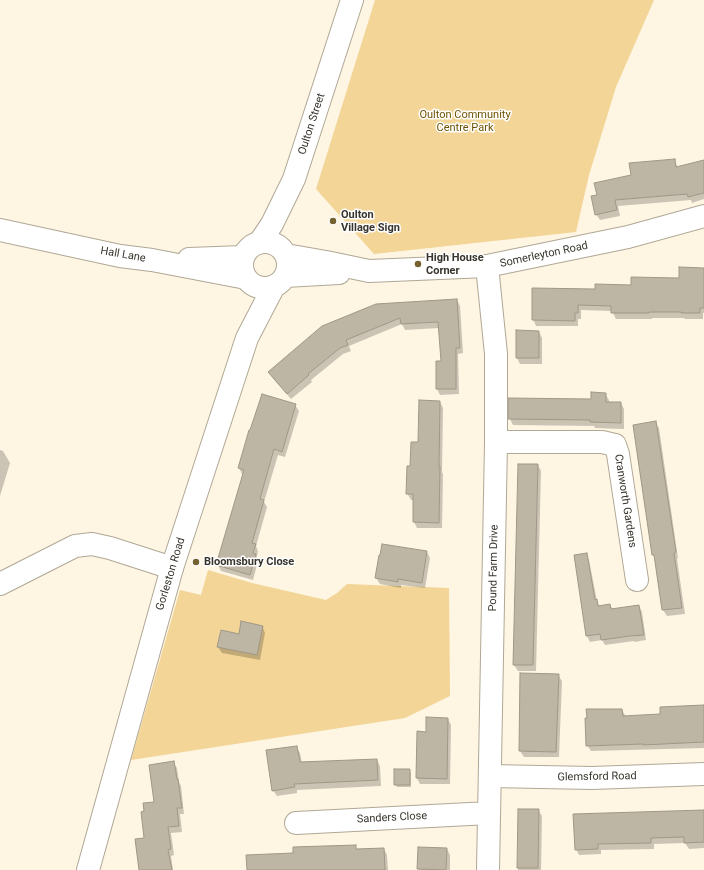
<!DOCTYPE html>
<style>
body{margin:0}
canvas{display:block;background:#fef5e2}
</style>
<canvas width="704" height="870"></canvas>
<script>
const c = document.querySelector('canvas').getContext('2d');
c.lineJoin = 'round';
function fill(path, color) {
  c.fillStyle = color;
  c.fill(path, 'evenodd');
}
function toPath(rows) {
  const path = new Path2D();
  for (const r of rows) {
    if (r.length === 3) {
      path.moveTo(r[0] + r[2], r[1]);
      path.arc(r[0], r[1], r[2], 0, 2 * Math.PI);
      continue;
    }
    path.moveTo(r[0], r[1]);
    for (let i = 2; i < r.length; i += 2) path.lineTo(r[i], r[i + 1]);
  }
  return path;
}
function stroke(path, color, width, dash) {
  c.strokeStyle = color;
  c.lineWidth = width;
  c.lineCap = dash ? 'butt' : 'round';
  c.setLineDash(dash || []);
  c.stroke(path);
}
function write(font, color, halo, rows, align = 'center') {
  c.font = font + ' Roboto,sans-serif';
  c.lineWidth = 3;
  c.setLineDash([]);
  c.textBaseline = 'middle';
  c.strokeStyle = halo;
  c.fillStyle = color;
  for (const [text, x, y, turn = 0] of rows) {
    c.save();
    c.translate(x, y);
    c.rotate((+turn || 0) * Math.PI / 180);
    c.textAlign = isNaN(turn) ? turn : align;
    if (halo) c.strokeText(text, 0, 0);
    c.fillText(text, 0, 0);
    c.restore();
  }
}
const green = toPath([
 [375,0,654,0,616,87,589,175,576,232,374,254,316,189],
 [208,570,252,583,326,600,337,593,347,584,449,588,450,696,405,718,131,760,180,590,201,595]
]);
const shadow = toPath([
 [674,160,678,168,704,161,704,199,692,203,691,200,618,206,620,216,600,220,596,214,598,196,632,176],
 [704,269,704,313,703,313,703,319,685,319,684,318,652,318,652,319,616,319,612,311,581,310,581,319,578,319,578,326,536,326,533,319,596,290,680,279],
 [457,300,460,306,463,353,458,354,459,394,440,395,437,389,442,362,439,328,405,330,402,324,349,346,351,351,343,354,311,380,312,382,291,399,273,378,322,327],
 [539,332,542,338,542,364,520,364,517,358],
 [605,394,609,400,609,403,621,403,624,409,624,429,595,428,594,426,513,425,510,419,592,400],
 [440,402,443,408,442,472,443,474,442,528,417,528,414,522,414,500,411,500,407,493,411,467,419,443],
 [295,405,299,411,285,457,278,455,264,502,267,507,256,546,258,551,257,557,258,561,253,580,221,571,218,565,243,475,242,474,239,468],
 [655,422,659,428,678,558,677,559,685,614,667,616,663,610,656,560,653,555,634,425],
 [0,450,3,451,10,463,0,496],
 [538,465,541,471,536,671,518,671,514,665],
 [427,552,430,558,425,588,401,585,401,588,380,584,376,578],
 [586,554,589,560,597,601,600,607,610,605,613,610,639,606,642,612,646,640,634,642,634,641,605,645,602,640,590,642,587,636],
 [262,626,265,633,260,660,222,653,218,647,239,635],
 [558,675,562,681,559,757,524,757,520,751],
 [704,706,704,748,591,751,587,745,622,710,626,717,661,715],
 [448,719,451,725,450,784,420,784,417,778,427,733],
 [296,747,300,753,302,763,377,760,380,766,381,786,297,790,297,793,277,796,273,790],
 [173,762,177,768,179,782,181,786,184,814,180,814,182,832,171,833,174,855,171,856,173,870,140,870,146,838,155,802],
 [409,770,411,773,411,787,397,787,395,784],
 [519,810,538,810,542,816,541,870,518,870],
 [697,810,704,810,704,848,689,849,685,843,654,844,654,849,601,850,601,854,579,855,576,849,697,812],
 [355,846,357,850,384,849,387,855,388,870,248,870,294,854],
 [419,848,447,849,450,855,450,870,419,870]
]);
const building = toPath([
 [675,159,676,167,704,160,704,193,688,197,687,194,615,200,617,210,595,215,591,196,597,195,594,183,631,175,629,163,675,159],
 [679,267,704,268,704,308,700,308,700,313,681,313,681,312,649,312,649,313,611,313,611,306,578,305,578,313,575,313,575,321,532,320,532,288,595,289,595,284,631,285,631,277,679,278,679,267],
 [457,299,460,348,456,348,456,389,436,389,436,361,441,361,438,322,401,324,400,318,346,340,348,345,340,348,308,374,309,375,287,394,268,372,322,326,376,304,457,299],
 [516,330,539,331,539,358,516,358,516,330],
 [591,392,606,393,606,402,621,402,621,423,590,422,590,420,508,419,508,398,591,399,591,392],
 [262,394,296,404,282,452,274,449,260,499,264,500,252,543,256,544,253,553,256,554,250,575,216,565,244,470,238,468,249,430,250,430,262,394],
 [419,400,440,401,439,466,440,466,439,523,413,522,413,494,406,494,407,466,410,466,411,442,418,442,419,400],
 [656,421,676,552,674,553,682,608,662,610,654,555,652,555,633,425,656,421],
 [518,464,538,464,533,665,513,665,518,464],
 [382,544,427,551,422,583,398,579,398,582,375,578,379,555,380,555,382,544],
 [587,553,595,600,597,599,598,606,610,604,611,609,639,605,644,635,630,636,601,640,600,634,586,636,574,555,587,553],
 [241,621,263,626,257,655,217,647,221,630,239,634,241,621],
 [520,673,559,674,556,752,519,751,520,673],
 [704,705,704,742,643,745,643,744,586,746,585,718,587,718,586,709,622,709,623,716,660,714,660,707,704,705],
 [426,717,448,718,447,779,416,778,417,731,426,732,426,717],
 [297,746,300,762,377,759,378,780,294,784,295,787,272,791,266,750,297,746],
 [174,761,177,779,178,779,182,808,177,808,179,826,168,827,171,849,168,850,172,870,139,870,135,839,144,838,141,812,144,811,143,803,154,802,149,765,174,761],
 [394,769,410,769,410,785,394,785,394,769],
 [518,809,539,809,538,868,517,868,518,809],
 [704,810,704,842,684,843,684,837,651,838,651,843,598,844,598,849,575,850,573,814,704,810],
 [356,845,356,849,384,848,385,870,247,870,246,855,293,853,293,847,356,845],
 [418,847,447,848,446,870,417,869,418,847]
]);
const street = toPath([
 [487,266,496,354,496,442,488,870],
 [496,442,602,442,615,445,618,454,637,580],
 [0,584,75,546,92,544,110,548,172,568],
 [490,776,592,778,704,774],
 [296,823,489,813]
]);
const secondary = toPath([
 [0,230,120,256,152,260,246,278],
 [260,242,272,224,294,179,352,0],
 [265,265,23],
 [286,255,326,262,369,271,487,266,628,237,704,216],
 [189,259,243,257],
 [285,276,339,273],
 [88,870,172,568,247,338,274,286]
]);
const markers = [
 [333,221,4,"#766130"],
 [418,264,4,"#766130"],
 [196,562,4,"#766130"]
];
const parkNames = [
 ["Oulton Community",465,115],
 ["Centre Park",465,128]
];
const streetNames = [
 ["Oulton Street",312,124,-72],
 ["Hall Lane",123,255,10],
 ["Somerleyton Road",544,255,-12],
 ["Cranworth Gardens",625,501,81],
 ["Pound Farm Drive",494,568,-89],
 ["Gorleston Road",171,574,-73],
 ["Glemsford Road",597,777,-1],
 ["Sanders Close",392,818,-3]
];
const poiNames = [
 ["Oulton",341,215],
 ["Village Sign",341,228],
 ["High House",426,258],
 ["Corner",426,271],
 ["Bloomsbury Close",204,562]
];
fill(green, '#f2d597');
fill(shadow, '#0003');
fill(building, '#beb6a4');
stroke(building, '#a09886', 1);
stroke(street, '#b0a896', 24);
stroke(secondary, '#b0a896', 24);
stroke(street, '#fff', 22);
stroke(secondary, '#fff', 22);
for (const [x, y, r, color] of markers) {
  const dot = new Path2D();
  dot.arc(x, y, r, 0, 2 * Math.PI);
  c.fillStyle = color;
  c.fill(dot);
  stroke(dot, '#fff', 1.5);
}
write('11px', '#6f5304', '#fff', parkNames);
write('11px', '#37342c', '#fff', streetNames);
write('bold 11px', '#37342c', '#fff', poiNames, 'left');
</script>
